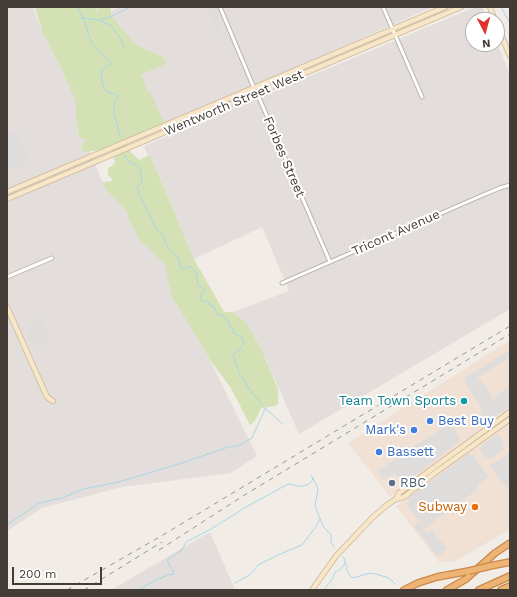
<!DOCTYPE html>
<style>
body{margin:0}
#map{position:relative;width:517px;height:597px;overflow:hidden;background:#f1ece6;font-family:"Work Sans",sans-serif}
canvas{display:block}
.frame{position:absolute;inset:0;border:8px solid #433c36;pointer-events:none}
.north{position:absolute;left:465px;top:12px;width:40px;height:40px;box-sizing:border-box;background:#fff;border:1px solid #b4b1af;border-radius:50%;rotate:174deg;font-size:11px;font-weight:700;line-height:16px;text-align:center;color:#433c36}
.north::after{content:'';display:block;margin:auto;width:14px;height:18px;background:#e1302e;clip-path:polygon(50% 0,100% 100%,50% 72%,0 100%)}
.scale{position:absolute;left:12px;top:567px;width:90px;height:18px;box-sizing:border-box;border:2px solid #433c36;border-top:0;padding-left:5px;font-size:12px;line-height:14px;white-space:nowrap;color:#433c36;-webkit-text-stroke:3px #fff;paint-order:stroke}
</style>
<div id="map">
<canvas width="517" height="597"></canvas>
<div class="frame"></div>
<div class="north">N</div>
<div class="scale">200 m</div>
</div>
<script>
const c = document.querySelector('canvas').getContext('2d');
c.lineJoin = 'round';
function fill(path, color) {
  c.fillStyle = color;
  c.fill(path, 'evenodd');
}
function toPath(rows) {
  const path = new Path2D();
  for (const r of rows) {
    path.moveTo(r[0], r[1]);
    for (let i = 2; i < r.length; i += 2) path.lineTo(r[i], r[i + 1]);
  }
  return path;
}
function stroke(path, color, width, dash) {
  c.strokeStyle = color;
  c.lineWidth = width;
  c.lineCap = dash ? 'butt' : 'round';
  c.setLineDash(dash || []);
  c.stroke(path);
}
function write(font, color, halo, rows, align = 'center') {
  c.font = font + ' "Work Sans",sans-serif';
  c.lineWidth = 4;
  c.setLineDash([]);
  c.textBaseline = 'middle';
  c.strokeStyle = halo;
  c.fillStyle = color;
  for (const [text, x, y, turn = 0] of rows) {
    c.save();
    c.translate(x, y);
    c.rotate((+turn || 0) * Math.PI / 180);
    c.textAlign = isNaN(turn) ? turn : align;
    if (halo) c.strokeText(text, 0, 0);
    c.fillText(text, 0, 0);
    c.restore();
  }
}
const commercial = toPath([
 [510,340,510,410,480,430,454,452,423,472,407,486,390,497,348,443],
 [510,421,510,529,454,562,439,562,396,506,416,490]
]);
const industrial = toPath([
 [7,7,33,7,43,34,58,62,76,102,76,120,79,138,84,138,105,188,126,211,131,225,134,228,139,240,164,261,167,272,167,277,173,299,201,344,210,360,257,456,231,473,122,487,42,508,7,531],
 [121,7,433,7,165,125,150,92,148,92,141,75,166,64,164,57,151,52,134,43,111,15,111,11],
 [475,7,482,7,488,20,473,20,473,44,497,44,497,43,510,75,510,309,299,434,262,350,247,324,233,312,289,291,262,227,194,259,153,161,148,156,144,146],
 [210,532,235,590,111,590]
]);
const green = toPath([
 [35,7,96,7,98,12,98,7,111,7,111,15,134,43,151,52,164,57,166,64,141,75,148,92,150,91,165,125,126,142,130,151,139,160,148,156,151,157,194,259,224,312,233,312,247,324,262,350,278,389,278,404,275,406,261,408,255,421,250,425,231,388,210,360,201,344,173,299,167,277,167,272,165,265,154,253,139,240,134,228,131,225,126,211,105,188,103,182,113,181,108,174,108,168,113,165,115,162,113,153,110,149,84,152,81,148,86,139,79,138,76,120,76,102,58,62,43,34]
]);
const parking = toPath([
 [205,7,214,7,223,28,220,30,223,37,219,38],
 [17,130,30,162,7,172,7,134],
 [40,317,50,341,34,347,24,324],
 [510,350,510,357,477,378,478,380,480,379,492,396,491,398,492,399,496,399,495,397,510,386,510,406,491,420,489,418,486,420,480,411,482,408,467,386,468,385,464,378],
 [452,425,460,439,458,440,459,442,408,481,406,478,401,480,395,472,397,471,397,470,394,472,395,474,383,479,377,471,396,459,396,457,446,426],
 [498,434,505,445,503,446,504,449,490,459,487,457,485,458,480,450,482,448,481,446],
 [510,452,510,486,507,488,490,466],
 [469,453,471,456,473,454,488,477,478,485,478,489,425,528,406,503,409,501,407,499],
 [419,522,427,533,432,530,447,549,438,557,414,526]
]);
const stream = toPath([
 [78,7,78,9,85,22,88,34,92,43,110,62,110,65,101,70,102,81,104,89,106,91,117,95,118,96,118,98,115,102,114,107,114,114,117,123,120,138],
 [501,7,510,23],
 [82,18,97,20,111,25,120,38,124,47],
 [98,20,110,17,131,7],
 [124,155,126,158,130,163,137,165,140,168,142,183,137,188,148,213,157,230,162,234,167,246,179,259,181,268,184,269,190,266,196,273,197,278,198,285,205,290,200,297,201,300,205,302,209,302,210,306,214,307,218,315,221,315,225,317,229,322,230,328,234,329,233,333,242,337,244,342,240,350,233,355,239,373,253,394,266,409,283,424],
 [311,475,316,484,318,490,315,504,316,508,323,526,331,535,331,542,334,547],
 [7,525,39,503,62,498,83,489,119,482,185,462,225,448,240,445,252,438,265,409],
 [345,563,347,567,347,571,351,577,353,578,370,573,376,574,389,578,395,584],
 [235,583,251,574,258,565,278,555,297,547,302,545,317,525,320,519],
 [138,590,156,580,168,575,174,574,167,560,182,550,186,542,211,529,246,507,288,484,291,484,297,486,302,486,307,485,312,481,313,478],
 [324,590,333,578,335,572,341,569,345,563,345,560,343,557]
]);
const street = toPath([
 [220,7,254,88],
 [383,7,422,97],
 [257,93,330,262],
 [7,277,52,258],
 [282,283,483,195,500,188,510,185]
]);
const secondary = toPath([
 [490,7,495,20],
 [497,25,510,56],
 [7,192,445,7],
 [7,199,461,7],
 [7,307,47,397,53,401],
 [396,499,399,493,510,412],
 [312,590,336,556,372,518,387,505,396,499,404,497,432,475,510,419]
]);
const highway = toPath([
 [490,566,510,562],
 [404,590,418,583,437,577,469,571],
 [447,590,466,579,495,553,510,543],
 [479,590,510,576],
 [501,590,510,586]
]);
const rail = toPath([
 [159,550,243,496,510,334],
 [67,590,163,535,510,326],
 [84,590,162,542]
]);
const highwayBridge = toPath([
 [469,571,490,566]
]);
const markers = [
 [464,401,4,"#0f9aa8"],
 [430,421,4,"#3f7fe0"],
 [414,430,4,"#3f7fe0"],
 [379,452,4,"#3f7fe0"],
 [392,483,4,"#5c6f8a"],
 [475,507,4,"#e8710a"]
];
const streetNames = [
 ["Wentworth Street West",234,103,-23],
 ["Forbes Street",284,157,67],
 ["Tricont Avenue",396,233,-24]
];
const cultureNames = [
 ["Team Town Sports",456,401]
];
const shopNames = [
 ["Best Buy",438,421],
 ["Mark's",406,430,"right"],
 ["Bassett",387,452]
];
const serviceNames = [
 ["RBC",400,483]
];
const foodNames = [
 ["Subway",467,507]
];
fill(commercial, '#f1e0d4');
fill(industrial, '#e3dedb');
fill(green, '#d3e1b4');
fill(parking, '#dfdddb');
stroke(stream, '#a9d6e7', 1);
stroke(street, '#beb6ad', 5);
stroke(secondary, '#ccb89b', 6);
stroke(highway, '#cb8847', 8);
stroke(street, '#fff', 3);
stroke(secondary, '#f8e6c9', 4.5);
stroke(highway, '#edb475', 5.5);
stroke(rail, '#959595', 1, [5, 5]);
stroke(highwayBridge, '#cb8847', 8, []);
stroke(highwayBridge, '#edb475', 5.5);
for (const [x, y, r, color] of markers) {
  const dot = new Path2D();
  dot.arc(x, y, r, 0, 2 * Math.PI);
  c.fillStyle = color;
  c.fill(dot);
  stroke(dot, '#fff', 1.5);
}
write('13px', '#433c36', '#fff', streetNames);
write('13px', '#0d838f', '#fff', cultureNames, 'right');
write('13px', '#366cbe', '#fff', shopNames, 'left');
write('13px', '#4e5e75', '#fff', serviceNames, 'left');
write('13px', '#c56008', '#fff', foodNames, 'right');
</script>
